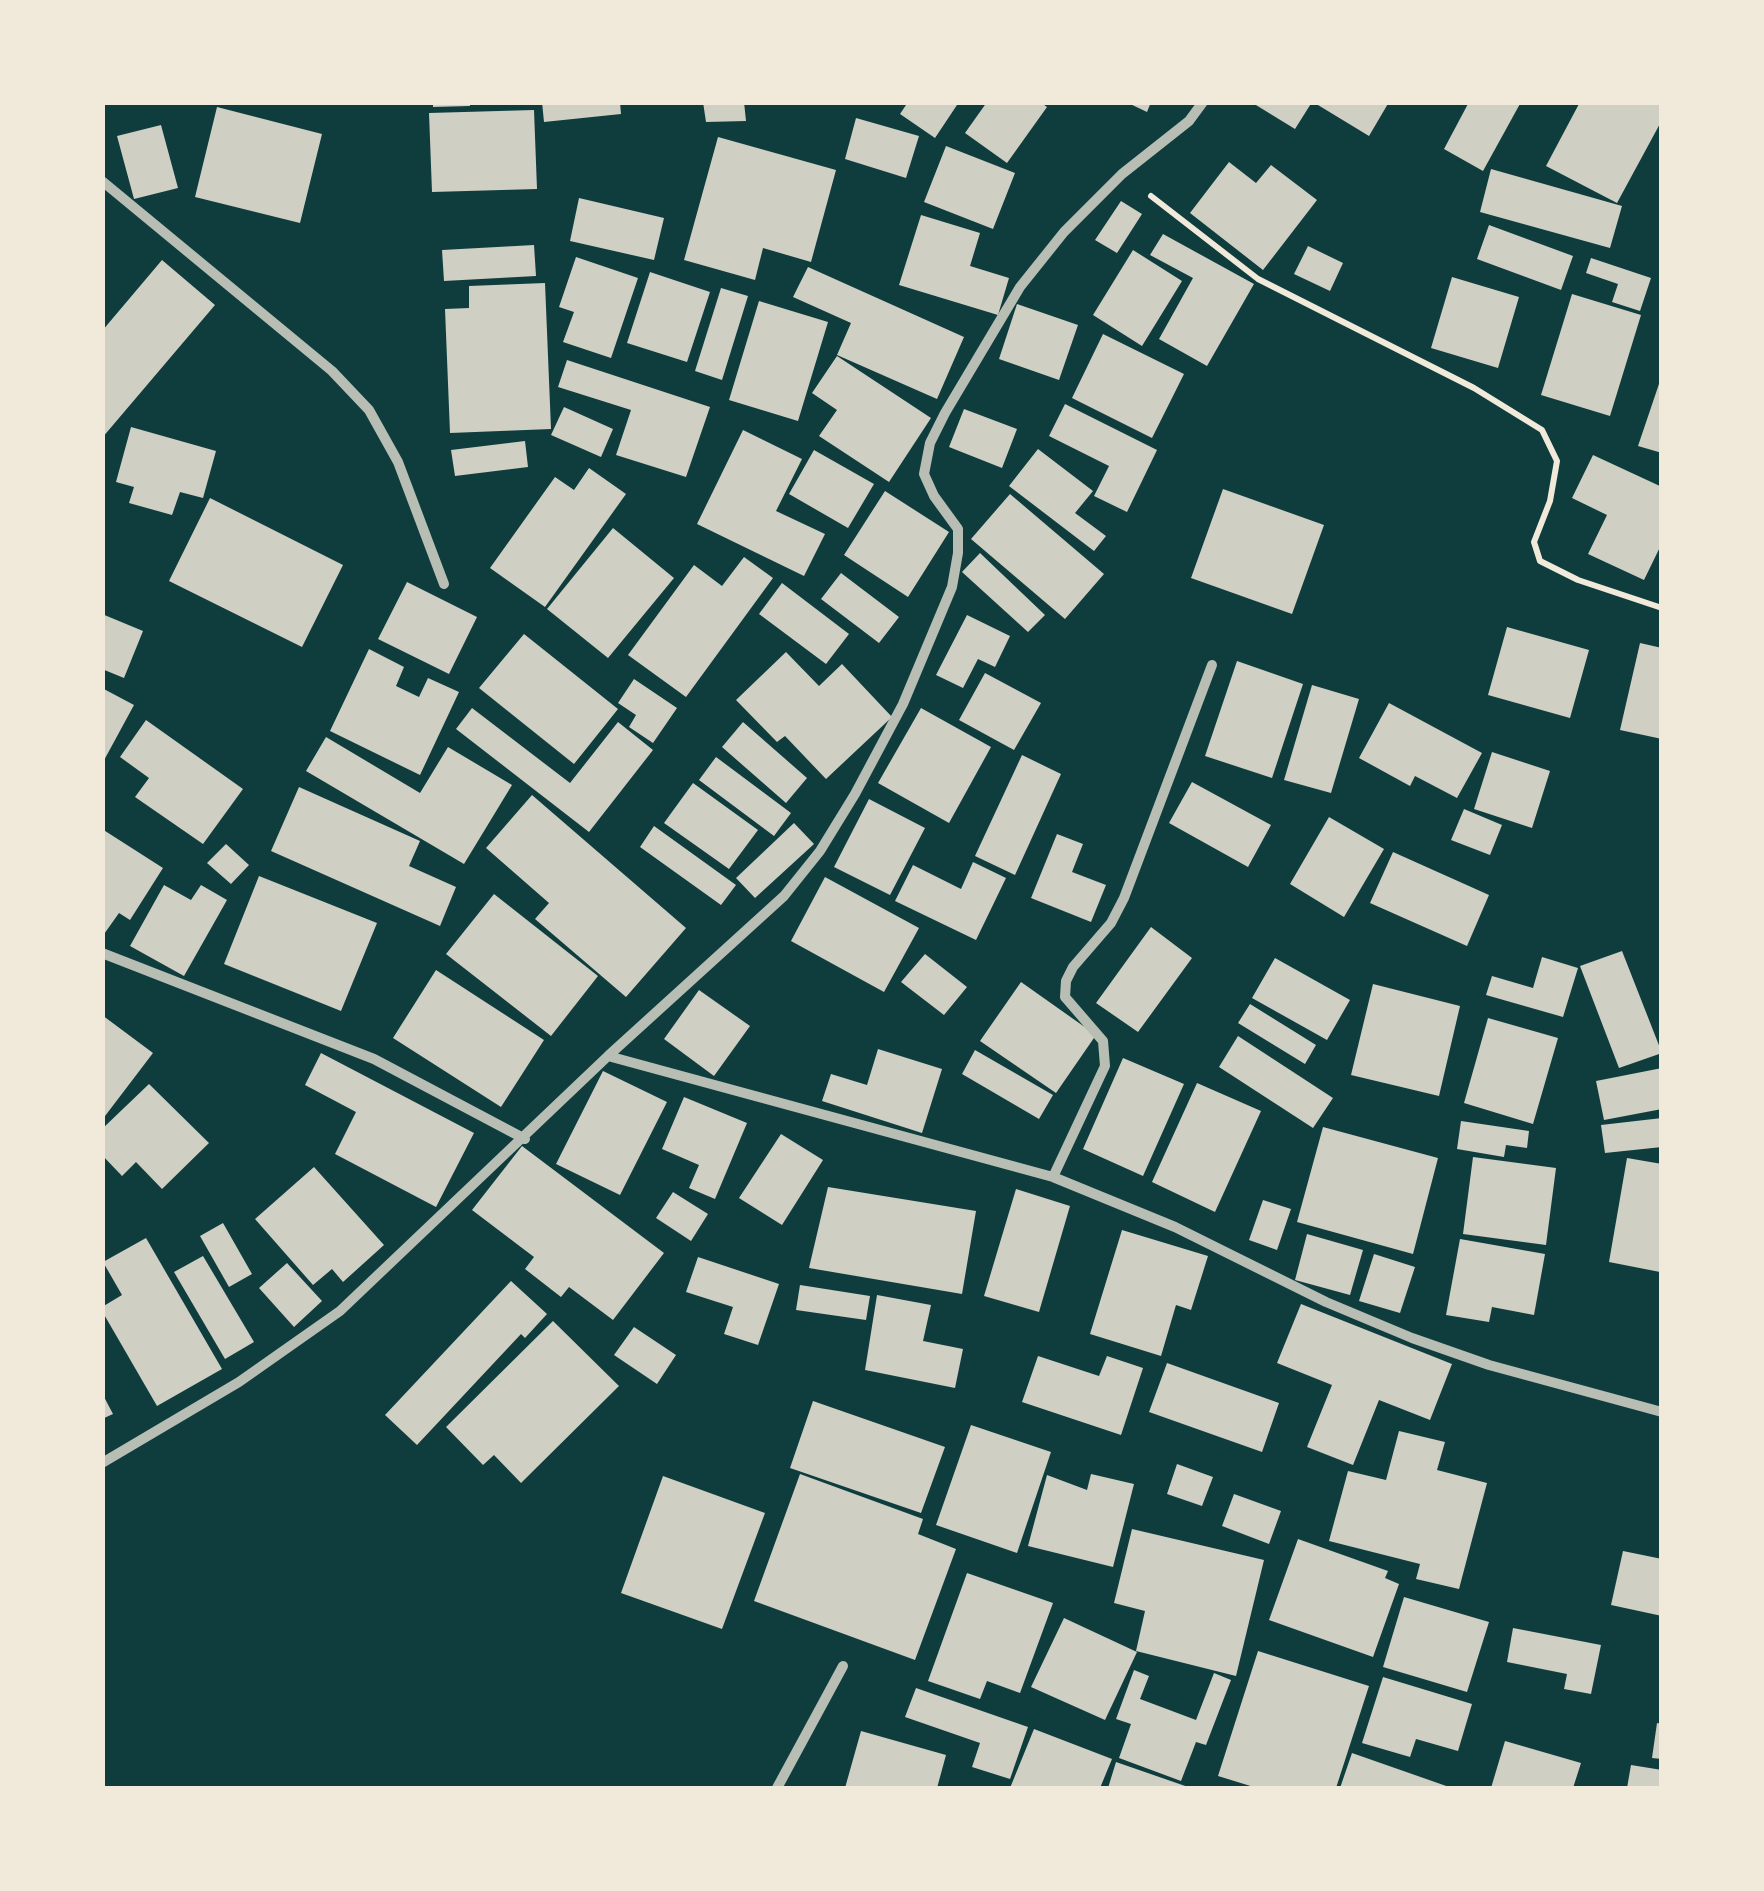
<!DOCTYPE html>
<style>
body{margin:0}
#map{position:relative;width:1764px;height:1891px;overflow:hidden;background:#0f3d3e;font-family:"Work Sans",sans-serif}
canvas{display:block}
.frame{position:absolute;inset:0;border:105px solid #f1e9da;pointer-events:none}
</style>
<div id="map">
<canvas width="1764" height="1891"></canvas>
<div class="frame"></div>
</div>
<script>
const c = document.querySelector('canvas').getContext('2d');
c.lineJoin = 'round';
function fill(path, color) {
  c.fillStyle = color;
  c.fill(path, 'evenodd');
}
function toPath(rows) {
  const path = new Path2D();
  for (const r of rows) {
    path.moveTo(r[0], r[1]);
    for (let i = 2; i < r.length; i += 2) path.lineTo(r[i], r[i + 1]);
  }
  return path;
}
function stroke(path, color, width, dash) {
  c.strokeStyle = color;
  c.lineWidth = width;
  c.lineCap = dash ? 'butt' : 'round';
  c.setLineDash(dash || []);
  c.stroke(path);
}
const building = toPath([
 [433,102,470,102,470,106,433,107],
 [542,102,620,102,621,114,544,122],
 [703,102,744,102,746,121,706,122],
 [908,102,959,102,935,138,900,114],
 [987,102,1040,102,1047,107,1007,163,965,133],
 [1126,102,1151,102,1147,112],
 [1251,102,1312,102,1295,129],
 [1313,102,1389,102,1369,136],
 [1469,102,1521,102,1483,171,1444,149],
 [1580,102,1662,102,1662,120,1617,203,1546,166],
 [217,107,322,134,300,223,195,197],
 [534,110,537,189,432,192,429,113],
 [856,118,919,136,906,178,845,159],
 [161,125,178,188,134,199,117,136],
 [718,137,836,170,811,262,763,248,755,280,684,260],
 [946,146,1015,173,993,229,924,202],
 [1229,162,1256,183,1271,165,1317,200,1263,270,1190,213],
 [1491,169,1622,206,1610,248,1480,212],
 [579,198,664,218,654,260,570,241],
 [1121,201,1142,214,1117,253,1095,240],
 [921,215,980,233,970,266,1009,278,998,315,899,285],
 [1489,225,1573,256,1561,290,1477,259],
 [1163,234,1254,284,1207,366,1159,339,1193,278,1150,255],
 [534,245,536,276,444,281,442,250],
 [1308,246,1343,263,1330,291,1294,274],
 [1133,250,1182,281,1142,346,1093,315],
 [576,257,638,278,611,358,563,342,574,312,559,307],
 [1591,258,1651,278,1640,311,1612,302,1618,284,1586,273],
 [162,260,215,305,102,438,102,331],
 [808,267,964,337,937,399,837,355,851,323,793,297],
 [650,272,710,292,687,362,627,343],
 [1452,277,1519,297,1498,368,1431,348],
 [545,283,551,429,450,433,445,309,469,308,469,286],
 [721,288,748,296,722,380,695,371],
 [1572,294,1641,315,1610,416,1541,395],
 [759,301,828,322,798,421,729,400],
 [1017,304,1078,325,1059,380,999,359],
 [1103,334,1184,374,1152,438,1072,398],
 [837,356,931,418,889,482,819,436,837,410,812,393],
 [567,360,710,407,686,477,616,455,631,410,558,387],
 [1661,378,1662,378,1662,453,1638,446],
 [1065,404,1157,450,1127,512,1094,496,1109,466,1049,436],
 [564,407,613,429,601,457,551,435],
 [964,409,1017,429,1002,468,949,447],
 [131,427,216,451,203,498,180,492,172,515,129,503,134,487,116,482],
 [743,430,802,459,776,511,825,534,804,576,697,524],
 [525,441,528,467,455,476,451,450],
 [1038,449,1093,491,1075,513,1106,536,1094,551,1009,486],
 [814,450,874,484,848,528,789,494],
 [1593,455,1662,487,1662,543,1644,580,1588,554,1607,515,1572,498],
 [589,468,626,494,545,607,490,568,555,477,574,490],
 [1223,489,1324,525,1292,614,1191,578],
 [885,491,949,532,908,597,844,555],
 [1010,494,1104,574,1065,619,971,539],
 [210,498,343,565,302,647,169,581],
 [613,528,674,578,608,658,547,609],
 [980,553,1045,615,1028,632,962,572],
 [744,557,773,578,686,697,628,655,694,565,722,586],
 [841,573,899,617,879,643,821,599],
 [407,582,477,617,449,674,378,639],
 [782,583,849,634,826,664,759,614],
 [102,614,143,631,124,678,102,669],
 [967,615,1010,636,995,667,978,659,963,688,936,675],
 [1507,627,1589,650,1570,718,1488,695],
 [524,634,618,709,574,764,479,688],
 [1640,643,1662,648,1662,739,1620,730],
 [369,649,404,667,396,686,419,697,428,678,459,692,420,775,330,731],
 [786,652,819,686,842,664,892,717,826,779,785,736,777,742,736,700],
 [1237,661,1303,684,1272,778,1205,756],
 [985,673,1041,703,1014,750,959,720],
 [634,679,677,708,653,743,629,727,636,715,618,703],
 [1312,685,1359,699,1331,793,1284,780],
 [102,688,134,705,102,764],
 [1389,703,1482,753,1457,798,1415,776,1410,786,1359,758],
 [472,708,570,783,618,722,653,750,589,832,456,729],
 [921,708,991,747,949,823,878,783],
 [146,720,243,789,203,844,135,797,149,778,120,757],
 [743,722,807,778,786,803,722,747],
 [326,737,420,793,448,747,512,785,464,864,306,771],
 [1492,752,1550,771,1532,828,1474,809],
 [1022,755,1061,774,1015,875,975,856],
 [716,757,791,813,774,836,699,780],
 [1192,782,1271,825,1248,867,1169,823],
 [693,783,758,830,729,869,664,823],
 [299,787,420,841,409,866,456,887,440,926,271,851],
 [532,795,686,928,626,997,535,919,549,903,486,848],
 [869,799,925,828,890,895,834,867],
 [1464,809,1502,825,1490,855,1451,840],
 [1329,817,1384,849,1344,917,1290,884],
 [794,823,814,844,755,898,736,878],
 [654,826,736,885,721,905,640,847],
 [102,829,163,868,130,920,119,913,102,937],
 [1057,834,1083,844,1072,872,1106,885,1091,922,1031,898],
 [226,844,249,865,231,884,207,863],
 [1393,852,1489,895,1467,946,1370,903],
 [973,862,1006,878,976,940,895,901,913,865,961,889],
 [259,876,377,923,341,1011,224,964],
 [825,877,919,928,884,992,791,941],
 [164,885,191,900,201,885,227,900,184,976,130,946],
 [494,894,598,976,551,1036,446,954],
 [1151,927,1192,958,1138,1032,1096,1003],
 [1622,951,1662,1053,1619,1068,1580,966],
 [925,954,967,987,944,1015,901,982],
 [1542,957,1578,968,1563,1017,1486,995,1492,976,1533,988],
 [1275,958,1350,1000,1327,1040,1252,998],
 [436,970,544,1040,501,1107,393,1038],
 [1021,982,1096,1035,1056,1093,980,1041],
 [1373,984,1460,1006,1439,1096,1351,1075],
 [699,990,750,1026,714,1076,664,1039],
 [1250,1004,1316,1045,1305,1064,1238,1023],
 [102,1015,153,1053,102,1120],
 [1488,1018,1558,1038,1533,1124,1464,1103],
 [1238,1036,1333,1098,1313,1128,1219,1067],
 [878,1049,942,1069,922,1133,822,1101,831,1074,867,1085],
 [975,1050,1053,1095,1039,1119,962,1074],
 [321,1053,474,1133,436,1207,335,1154,356,1112,305,1085],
 [1123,1058,1184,1084,1143,1176,1083,1149],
 [1662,1068,1662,1109,1604,1120,1596,1081],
 [603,1071,667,1102,620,1195,556,1164],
 [1197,1083,1261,1111,1215,1212,1152,1182],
 [149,1084,209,1143,162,1189,136,1162,122,1176,102,1155,102,1129],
 [684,1097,747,1123,715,1199,689,1188,699,1165,662,1149],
 [1662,1118,1662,1147,1605,1153,1601,1125],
 [1461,1121,1529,1131,1527,1148,1506,1145,1504,1157,1457,1149],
 [1323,1127,1438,1158,1413,1254,1297,1222],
 [781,1134,823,1160,782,1225,739,1198],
 [522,1146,664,1253,613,1320,569,1287,561,1297,525,1269,534,1257,472,1210],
 [1473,1157,1556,1168,1546,1245,1463,1234],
 [1627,1158,1662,1164,1660,1272,1609,1262],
 [314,1167,384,1245,343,1282,332,1269,313,1285,255,1219],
 [828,1187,976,1211,962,1294,809,1268],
 [1016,1189,1070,1206,1039,1312,984,1296],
 [673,1192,708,1214,691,1241,656,1218],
 [1263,1200,1291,1209,1277,1250,1249,1240],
 [223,1223,252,1274,229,1287,200,1236],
 [1122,1230,1208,1256,1191,1310,1176,1305,1161,1356,1090,1334],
 [1307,1234,1363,1250,1350,1295,1295,1280],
 [146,1238,222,1369,157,1406,102,1311,102,1307,122,1295,103,1262],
 [1460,1239,1545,1254,1534,1315,1492,1307,1489,1322,1446,1315],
 [1374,1254,1415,1267,1400,1313,1359,1301],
 [203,1256,254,1342,225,1359,174,1272],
 [698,1257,779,1284,758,1345,724,1334,733,1307,686,1292],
 [287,1263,322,1301,294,1327,259,1288],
 [511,1281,547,1314,525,1338,521,1334,417,1445,385,1415],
 [800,1285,870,1296,866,1320,796,1310],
 [877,1295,931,1305,923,1341,963,1349,955,1388,865,1370],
 [1301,1304,1452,1364,1430,1420,1379,1400,1353,1465,1307,1447,1332,1385,1277,1363],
 [553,1321,619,1386,521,1483,494,1455,483,1465,446,1427],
 [634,1327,676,1355,657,1384,614,1355],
 [1038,1356,1099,1376,1107,1356,1143,1368,1121,1435,1022,1402],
 [1167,1363,1279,1403,1262,1452,1149,1412],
 [102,1393,113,1414,102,1419],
 [813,1401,945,1447,921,1513,790,1468],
 [971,1425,1051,1452,1017,1553,936,1525],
 [1399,1431,1445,1442,1437,1470,1487,1483,1459,1589,1416,1579,1420,1564,1329,1541,1348,1471,1386,1480],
 [1177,1464,1213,1477,1202,1506,1167,1494],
 [800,1474,923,1519,918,1534,956,1549,915,1660,754,1601],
 [1091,1474,1134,1484,1113,1567,1028,1546,1047,1475,1087,1490],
 [663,1476,765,1513,722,1629,621,1593],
 [1234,1494,1281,1511,1269,1544,1222,1526],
 [1132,1529,1264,1560,1236,1676,1136,1651,1145,1611,1114,1603],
 [1298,1539,1388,1571,1385,1578,1399,1584,1373,1657,1269,1620],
 [1623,1551,1662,1559,1662,1616,1611,1605],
 [967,1573,1053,1603,1020,1693,987,1681,980,1699,928,1681],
 [1404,1597,1489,1622,1467,1692,1383,1667],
 [1064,1618,1137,1652,1105,1720,1031,1687],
 [1513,1628,1601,1645,1591,1694,1564,1689,1567,1674,1507,1662],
 [1258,1651,1369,1686,1336,1788,1257,1788,1218,1776],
 [1134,1670,1149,1676,1140,1699,1196,1720,1214,1673,1231,1680,1206,1745,1196,1742,1181,1781,1119,1758,1131,1724,1116,1719],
 [1383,1677,1472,1704,1458,1751,1416,1739,1410,1757,1362,1743],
 [916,1688,1028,1727,1010,1779,972,1767,980,1743,905,1717],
 [1657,1723,1662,1724,1662,1759,1652,1758],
 [1034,1729,1112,1759,1100,1788,1010,1788],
 [861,1731,946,1755,937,1788,845,1788],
 [1505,1741,1581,1763,1573,1788,1491,1788],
 [1352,1753,1452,1788,1340,1788],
 [1116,1762,1191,1788,1108,1788],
 [1631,1765,1662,1770,1662,1788,1627,1788]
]);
const path = toPath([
 [1151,196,1258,279,1474,388,1542,430,1557,461,1550,501,1534,542,1540,561,1578,580,1662,608]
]);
const minor = toPath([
 [102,181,332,371,369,410,398,462,444,584],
 [102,953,374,1059,525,1139],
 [608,1056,1053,1177,1175,1227,1326,1302,1412,1338,1489,1365,1662,1412],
 [1053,1177,1105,1066,1103,1041,1065,997,1066,981,1073,967,1111,923,1124,898,1212,665],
 [102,1463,239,1382,340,1311,608,1056,784,896,820,851,855,794,903,704,952,587,958,553,958,529,934,496,924,474,930,443,945,413,1020,287,1064,232,1122,174,1189,121,1203,102],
 [777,1788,843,1666]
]);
fill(building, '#cfcfc3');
stroke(path, '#f1e9da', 6);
stroke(minor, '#b8beb3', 10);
</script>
